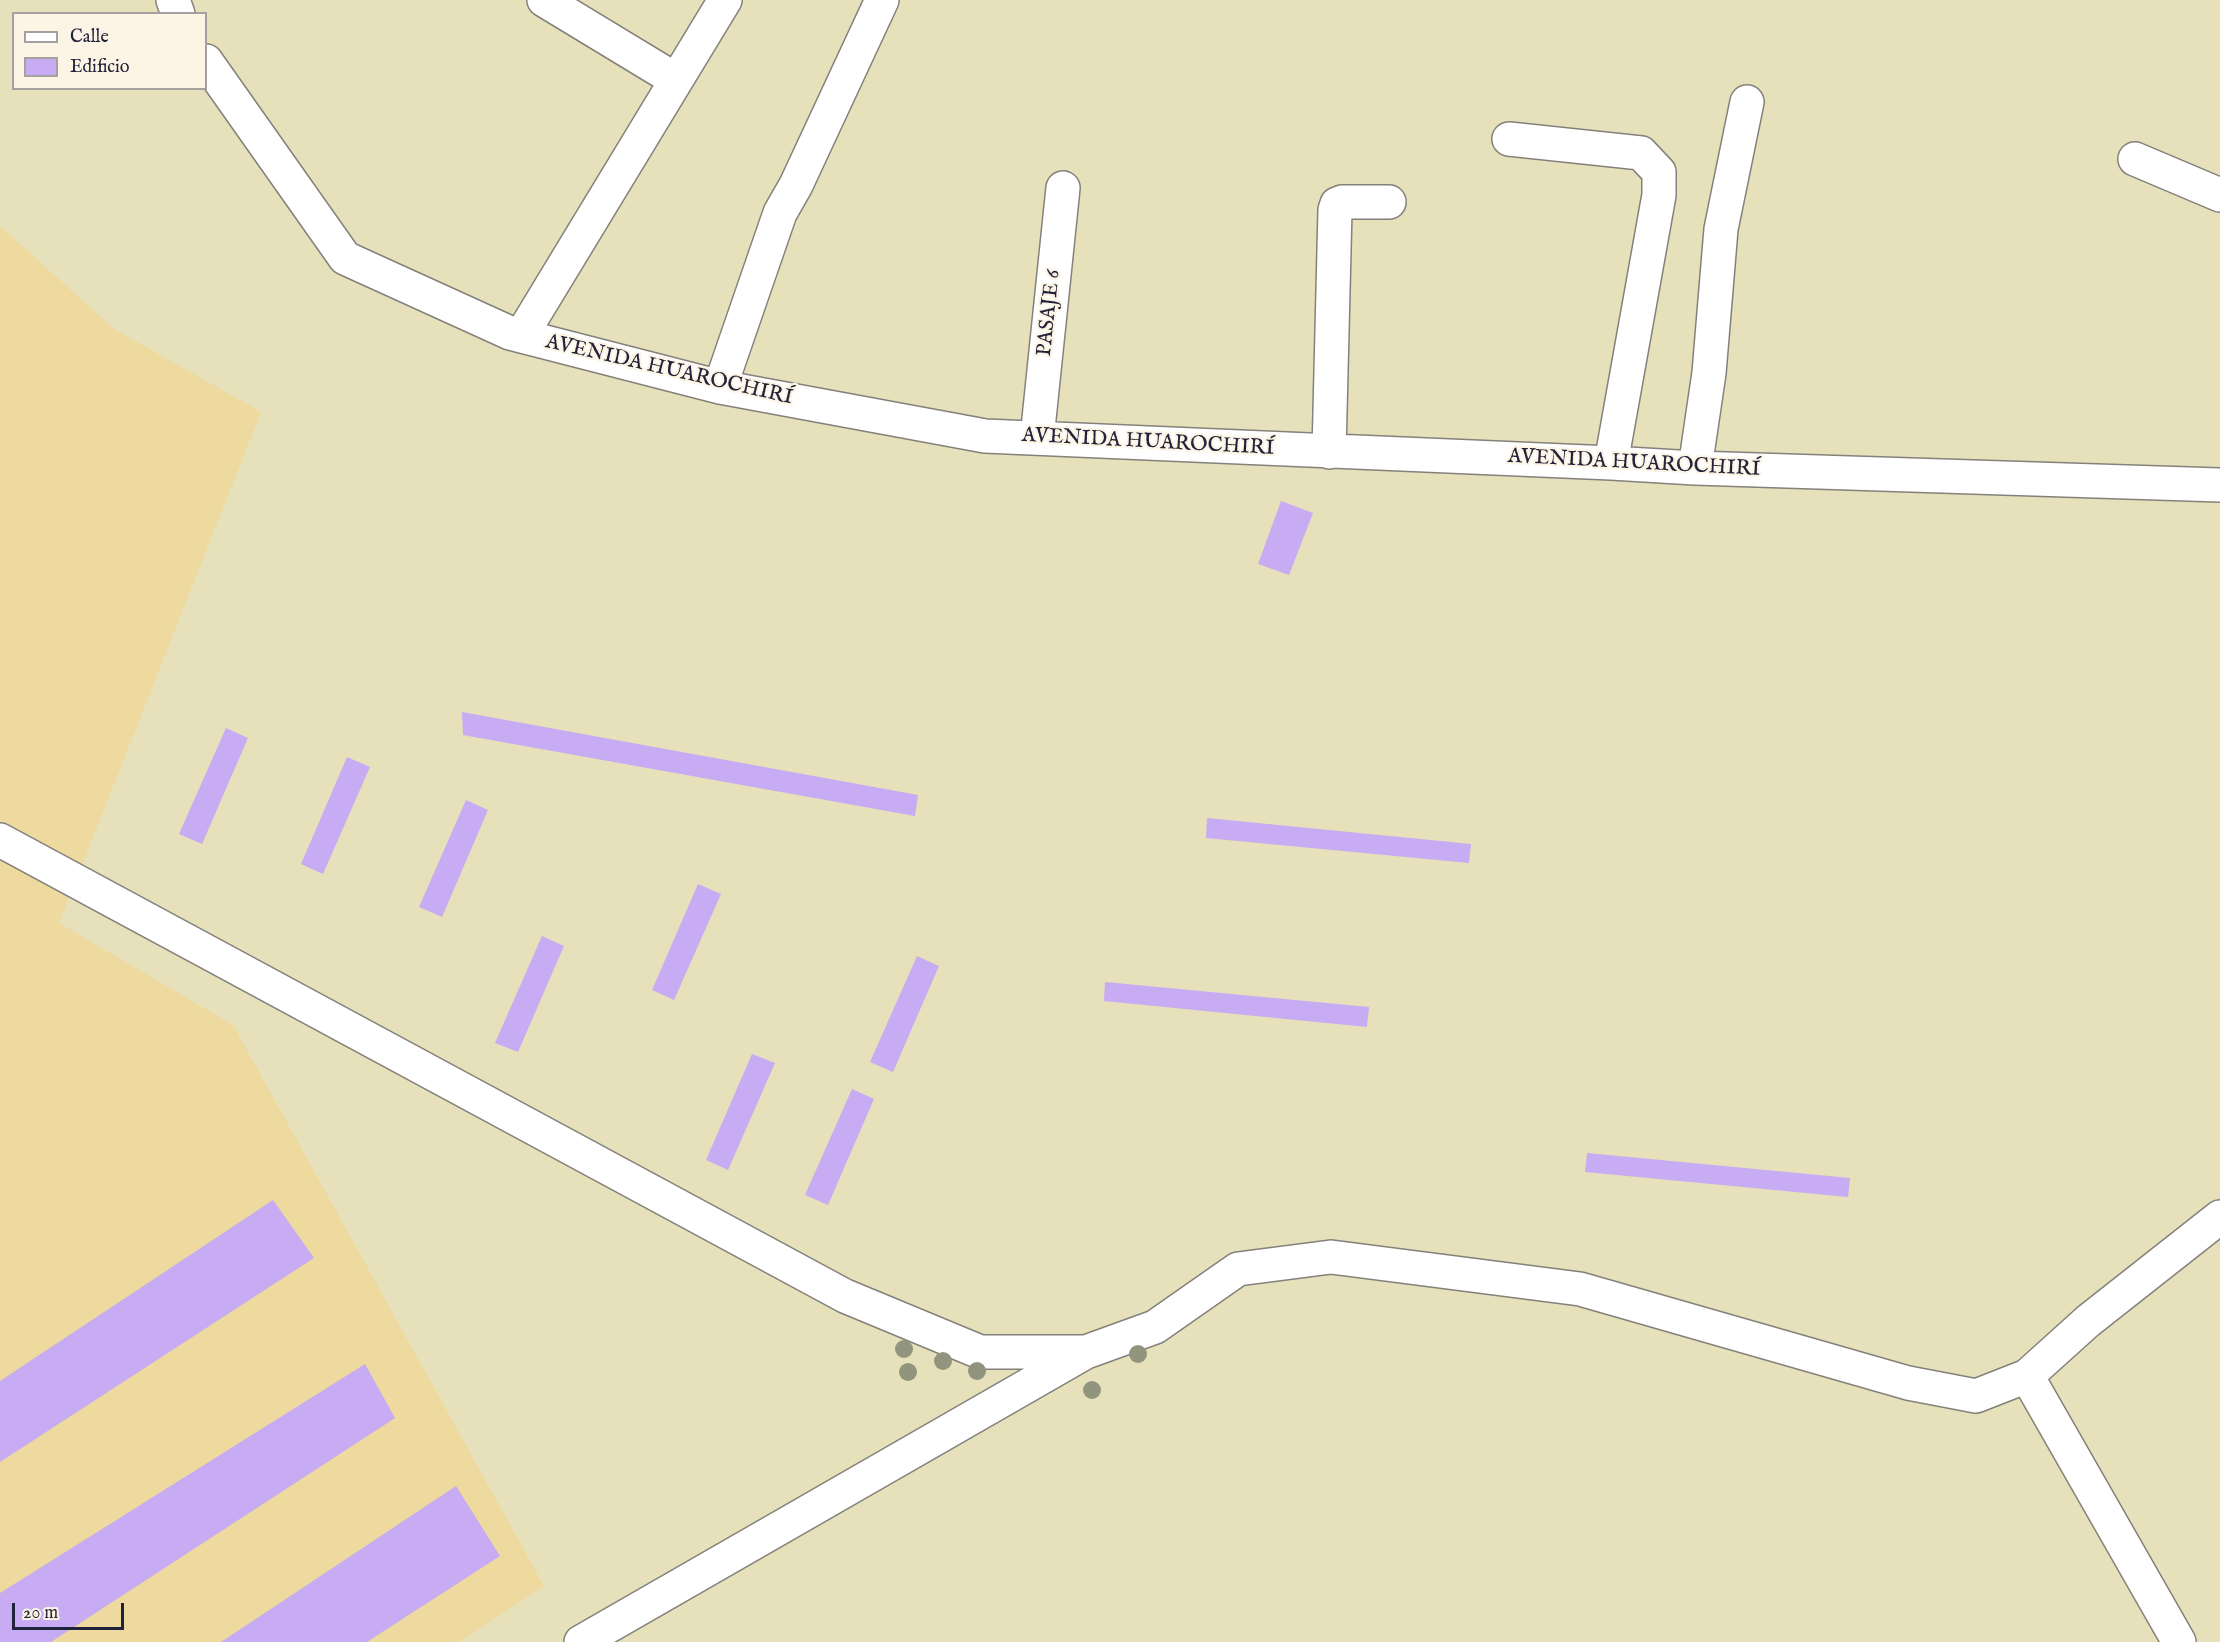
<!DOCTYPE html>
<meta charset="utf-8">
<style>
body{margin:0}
#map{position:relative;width:2220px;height:1642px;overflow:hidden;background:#e6e0bb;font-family:"IM FELL English",serif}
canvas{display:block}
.legend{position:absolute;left:12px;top:12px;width:195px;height:78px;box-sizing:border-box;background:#fcf5e5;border:2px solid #a5a1a1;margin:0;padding:8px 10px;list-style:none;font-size:18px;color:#22223b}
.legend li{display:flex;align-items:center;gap:12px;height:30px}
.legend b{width:30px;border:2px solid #a5a1a1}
.scale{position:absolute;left:12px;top:1603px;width:112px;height:27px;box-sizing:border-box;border:3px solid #22223b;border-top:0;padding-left:8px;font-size:18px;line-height:21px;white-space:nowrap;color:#22223b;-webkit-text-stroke:4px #fcf5e5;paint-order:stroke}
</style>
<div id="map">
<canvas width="2220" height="1642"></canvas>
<ul class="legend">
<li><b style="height:8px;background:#fff"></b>Calle</li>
<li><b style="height:16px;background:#c7abf3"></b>Edificio</li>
</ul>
<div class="scale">20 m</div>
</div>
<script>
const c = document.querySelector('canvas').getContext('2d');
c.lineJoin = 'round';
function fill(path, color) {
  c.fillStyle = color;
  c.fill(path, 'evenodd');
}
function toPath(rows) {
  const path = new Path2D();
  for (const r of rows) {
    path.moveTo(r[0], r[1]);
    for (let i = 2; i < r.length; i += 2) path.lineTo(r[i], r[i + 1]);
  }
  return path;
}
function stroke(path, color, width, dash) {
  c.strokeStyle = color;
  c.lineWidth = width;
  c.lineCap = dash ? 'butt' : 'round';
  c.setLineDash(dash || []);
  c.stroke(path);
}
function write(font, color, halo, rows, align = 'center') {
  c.font = font + ' "IM FELL English",serif';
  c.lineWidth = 4.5;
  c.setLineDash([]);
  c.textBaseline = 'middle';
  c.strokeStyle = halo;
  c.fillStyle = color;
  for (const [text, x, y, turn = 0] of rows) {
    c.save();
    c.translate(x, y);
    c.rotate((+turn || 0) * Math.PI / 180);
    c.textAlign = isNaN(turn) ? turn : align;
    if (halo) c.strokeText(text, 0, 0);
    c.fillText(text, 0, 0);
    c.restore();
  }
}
const sand = toPath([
 [0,226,114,329,261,412,59,923,233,1025,544,1586,459,1642,0,1642]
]);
const building = toPath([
 [1281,501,1313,513,1289,575,1258,564],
 [462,712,918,795,915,816,463,735],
 [226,728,248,738,202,844,179,834],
 [347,757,370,767,323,874,301,864],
 [466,800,488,810,442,917,419,907],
 [1207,818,1471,844,1469,863,1206,838],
 [698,884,721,894,674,1000,652,990],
 [542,936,564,946,518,1052,495,1043],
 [917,956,939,966,893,1072,870,1062],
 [1105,982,1369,1007,1367,1027,1104,1001],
 [752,1054,775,1063,728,1170,706,1160],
 [852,1089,874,1099,828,1205,805,1195],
 [1587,1153,1850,1178,1848,1197,1585,1172],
 [273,1200,314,1258,0,1462,0,1381],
 [365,1364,395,1418,51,1642,0,1642,0,1593],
 [456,1486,500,1556,367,1642,221,1642]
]);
const minor = toPath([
 [173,0,178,14],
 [544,0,676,80],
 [206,61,345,258,510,333,720,387,985,436,1611,463,1695,468,2220,485],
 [1509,139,1641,153,1659,172,1659,195,1611,463],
 [2135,159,2220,195],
 [521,336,725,0],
 [720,387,780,213,796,185,882,0],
 [1037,438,1063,188],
 [1329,452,1335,210,1337,204,1342,202,1389,202],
 [1695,468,1709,373,1721,229,1747,102],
 [0,840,845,1296,980,1352,1084,1352],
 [2027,1376,2179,1642],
 [581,1642,1086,1352,1155,1327,1238,1269,1331,1257,1580,1289,1908,1383,1976,1396,2027,1376,2088,1321,2220,1217]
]);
const trees = [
 [904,1349],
 [1138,1354],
 [943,1361],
 [977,1371],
 [908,1372],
 [1092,1390]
];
const streetNames = [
 ["PASAJE 6",1050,313,-84],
 ["AVENIDA HUAROCHIRÍ",669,371,13],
 ["AVENIDA HUAROCHIRÍ",1148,443,3],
 ["AVENIDA HUAROCHIRÍ",1634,464,3]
];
fill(sand, '#eeda9e');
fill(building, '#c7abf3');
stroke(minor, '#84817b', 36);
stroke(minor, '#fff', 33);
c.fillStyle = '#92957e';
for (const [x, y] of trees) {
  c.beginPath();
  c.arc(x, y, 9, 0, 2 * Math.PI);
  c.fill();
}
write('21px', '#22223b', '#fcf5e5', streetNames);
</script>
